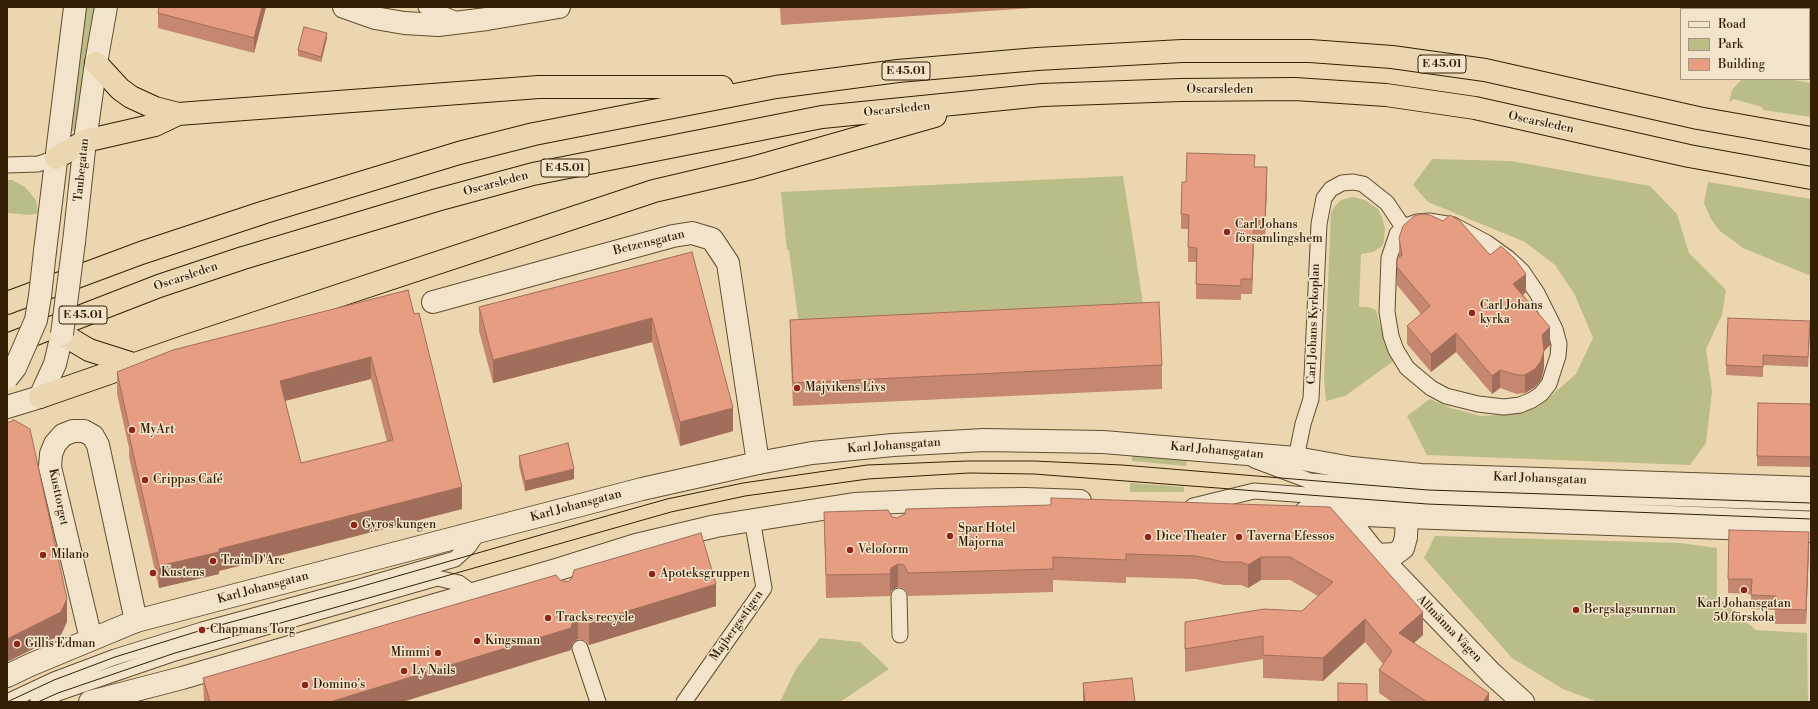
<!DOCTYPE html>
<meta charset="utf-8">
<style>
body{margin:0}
#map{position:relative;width:1818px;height:709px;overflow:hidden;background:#ebd6af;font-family:"Libre Bodoni",serif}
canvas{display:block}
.frame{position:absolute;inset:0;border:8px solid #341f04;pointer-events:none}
.legend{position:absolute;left:1680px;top:8px;width:130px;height:72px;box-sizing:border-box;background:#f2e4cb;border:1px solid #a6957b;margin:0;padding:5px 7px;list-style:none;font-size:12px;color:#341f04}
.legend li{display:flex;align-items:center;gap:8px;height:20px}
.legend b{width:20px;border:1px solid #a6957b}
</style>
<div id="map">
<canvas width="1818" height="709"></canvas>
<div class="frame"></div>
<ul class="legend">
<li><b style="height:5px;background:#f2e4cb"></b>Road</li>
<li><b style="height:11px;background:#babd88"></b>Park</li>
<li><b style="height:11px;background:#e69d82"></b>Building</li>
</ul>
</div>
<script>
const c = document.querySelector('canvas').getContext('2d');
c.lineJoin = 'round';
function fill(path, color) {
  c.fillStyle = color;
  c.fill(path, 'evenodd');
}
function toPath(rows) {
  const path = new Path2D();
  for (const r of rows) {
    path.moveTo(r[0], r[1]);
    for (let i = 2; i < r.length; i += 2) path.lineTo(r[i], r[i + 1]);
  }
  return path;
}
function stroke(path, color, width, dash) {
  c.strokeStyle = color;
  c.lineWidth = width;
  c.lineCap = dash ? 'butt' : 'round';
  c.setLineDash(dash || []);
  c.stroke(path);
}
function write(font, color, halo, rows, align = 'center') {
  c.font = font + ' "Libre Bodoni",serif';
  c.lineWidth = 3;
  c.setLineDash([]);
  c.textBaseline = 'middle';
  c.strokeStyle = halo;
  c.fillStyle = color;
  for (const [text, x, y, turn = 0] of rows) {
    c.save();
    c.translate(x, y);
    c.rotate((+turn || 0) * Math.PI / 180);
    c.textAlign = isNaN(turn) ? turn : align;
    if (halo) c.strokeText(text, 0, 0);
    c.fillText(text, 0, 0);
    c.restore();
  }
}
const green = toPath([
 [86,7,96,7,76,133,71,130,70,128],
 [1742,79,1788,79,1811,83,1811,117,1763,110,1762,107,1734,99,1729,102,1732,90],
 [1432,159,1511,161,1650,186,1677,214,1689,253,1726,290,1722,315,1706,349,1712,391,1706,443,1690,465,1427,455,1407,416,1430,399,1451,408,1481,416,1511,414,1538,407,1576,374,1593,338,1575,295,1555,265,1525,242,1428,202,1413,185],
 [1123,176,1145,316,800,333,789,250,787,250,781,192],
 [7,180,12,180,25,187,36,200,38,213,30,215,7,213],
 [1708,182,1811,199,1811,276,1743,248,1720,231,1711,219,1704,203],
 [1353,197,1365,200,1378,209,1382,217,1385,228,1384,241,1382,246,1373,252,1361,254,1359,306,1360,307,1368,307,1376,310,1386,348,1395,360,1345,396,1326,401,1324,379,1331,213,1334,207,1341,200],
 [1132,453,1187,458,1186,466,1132,461],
 [1130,483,1184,487,1184,492,1130,492],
 [1435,536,1680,543,1717,548,1717,597,1756,630,1807,633,1808,702,1598,702,1563,689,1512,658,1424,558],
 [820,638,860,642,889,669,840,702,780,702,796,669]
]);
const service = toPath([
 [426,7,459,21],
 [7,165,38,164,56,158],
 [1429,221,1453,225,1487,243,1508,258,1522,271,1537,293,1555,329,1559,344,1558,356,1549,384,1541,394,1532,400,1520,405,1504,407,1478,404,1446,396,1431,388,1407,368,1396,350,1391,336,1387,312,1389,258,1397,234,1403,227,1417,222,1429,221],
 [1296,458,1303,424,1311,399,1319,224,1324,198,1331,189,1342,183,1353,182,1363,184,1387,203,1403,227],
 [1254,460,1310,481,1376,486,1428,490,1811,503],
 [1193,506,1254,491,1427,504,1811,519],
 [899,596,900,635],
 [580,648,598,702],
 [7,702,54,680,115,657,202,630,356,588,455,559,469,546,478,533],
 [38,702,58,693,175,653,437,578,459,583,474,594],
 [684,702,764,588,752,519]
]);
const minor = toPath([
 [344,7,375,18,404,23,438,25,487,19,559,7],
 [74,242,85,141,96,63,106,7],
 [45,251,75,7],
 [433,302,673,236,692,233,712,239,728,263,758,463],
 [7,407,40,397,55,364,62,334],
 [1352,468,1376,486,1407,517,1406,537,1403,548,1395,554,1378,555],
 [1344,514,1370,547,1492,674,1523,702],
 [91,639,50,467,51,454,55,444,63,435,73,431,84,431,93,436,98,445,136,621]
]);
const tertiary = toPath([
 [1306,512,1407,517,1811,531],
 [7,676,30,665,136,621,642,489,758,463,812,453,893,445,984,440,1103,442,1296,458,1352,468,1421,475,1811,488],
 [90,702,182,678,556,570,636,545,716,526,854,504,940,500,1025,499,1080,501]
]);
const trunk = toPath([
 [96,63,120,89,131,97,155,108,178,114,539,87,722,87],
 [56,158,85,141,155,125,178,114],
 [7,303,141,253,265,212,459,153,534,134,776,87,898,71,1037,59,1182,51,1310,51,1392,57,1485,70,1698,118,1811,138],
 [62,334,89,350,136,365],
 [7,345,159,286,243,258,437,200,533,174,822,117,1042,95,1181,90,1295,89,1386,95,1475,108,1689,156,1811,178],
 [40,397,187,346,654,191,752,168,935,116]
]);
const tram = toPath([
 [7,702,54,680,115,657,202,630,356,588,596,519,667,499,743,483,867,465,967,461,1034,461,1122,465,1428,490,1811,503],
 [38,702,58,693,175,653,671,512,745,496,868,479,969,473,1034,474,1427,504,1811,519]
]);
const minorBridge = toPath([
 [62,334,74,242],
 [7,378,15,368,36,320,40,296,45,251]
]);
const wall = toPath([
 [159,7,266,7,254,53,158,28,158,13],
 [780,7,1047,7,781,25],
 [1811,7,1811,52,1809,52,1809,9],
 [327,38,321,62,298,56,298,50],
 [1255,167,1267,182,1265,236,1254,236,1252,294,1241,294,1241,300,1196,299,1196,262,1188,262,1188,229,1181,229,1181,214,1186,182],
 [1399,238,1490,255,1526,292,1523,295,1550,345,1544,351,1544,368,1541,380,1535,387,1525,393,1517,394,1500,388,1492,394,1456,352,1431,372,1407,344,1407,326,1421,314,1397,285,1397,267,1399,257],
 [692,252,733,431,680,446,652,342,493,383,479,331,479,307],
 [408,290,462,509,219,571,219,574,159,588,129,457,129,448,117,394,117,372],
 [371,379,387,442,301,463,285,401],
 [790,320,1162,365,1162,389,793,406,790,343],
 [1810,331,1808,367,1763,365,1763,377,1726,375,1726,365],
 [1758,403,1811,404,1811,467,1757,466],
 [519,456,574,479,525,491,519,466],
 [1330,507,1423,635,1414,643,1489,702,1392,702,1379,693,1379,670,1383,664,1365,642,1323,681,1263,678,1263,659,1185,672,1185,649,1302,611,1318,596,1290,580,1261,580,1248,588,1241,585,1224,585,1196,579,1126,577,1126,583,1053,580,1053,592,908,596,904,588,898,587,891,591,890,596,826,598,824,512,892,517,897,518],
 [1809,547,1806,624,1775,624,1775,610,1751,609,1751,594,1728,593,1728,579],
 [560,580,716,606,589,645,586,641,578,639,573,642,571,650,402,702,204,702,203,678],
 [1083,683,1135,702,1083,702]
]);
const shadedWall = toPath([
 [262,7,266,7,254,53,254,38],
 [327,33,327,38,321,62,321,57],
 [1267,167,1267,182,1265,236,1265,221],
 [1254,221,1254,236,1252,294,1252,279],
 [1526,274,1526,292,1513,303,1513,284],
 [652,318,652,342,493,383,493,360],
 [1550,327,1550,345,1544,351,1544,368,1541,380,1535,387,1525,393,1525,375,1542,335],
 [1456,333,1456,352,1431,372,1431,354],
 [371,357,371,379,280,402,280,381],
 [1500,370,1500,388,1492,394,1492,376],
 [733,408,733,431,680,446,680,422],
 [574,469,574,479,525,491,525,481],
 [462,487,462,509,219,571,219,574,159,588,159,566,219,549],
 [1809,532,1809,547,1806,624,1806,610],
 [1261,557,1261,580,1248,588,1248,565],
 [898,564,898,587,891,591,890,596,890,574,891,568],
 [716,584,716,606,589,645,589,623],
 [67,599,67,622,61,635,7,662,7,639],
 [1423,612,1423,635,1399,656,1399,633],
 [578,617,578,639,573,642,571,650,402,702,330,702,573,620],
 [1365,619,1365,642,1323,681,1323,658],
 [1489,693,1489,702,1483,702]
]);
const building = toPath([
 [159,7,262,7,254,38,158,13,159,7],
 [1782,7,1811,7,1811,34,1809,34,1809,9,1782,9,1782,7],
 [304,27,327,33,321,57,298,50,304,27],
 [1187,153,1255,155,1254,167,1267,167,1265,221,1254,221,1252,279,1241,279,1241,286,1196,284,1197,248,1188,247,1189,215,1181,214,1182,182,1186,182,1187,153],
 [1422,214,1430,215,1443,221,1450,215,1460,221,1490,255,1501,246,1515,259,1526,274,1513,284,1550,327,1542,335,1544,350,1541,361,1535,369,1525,375,1517,375,1500,370,1492,376,1456,333,1431,354,1407,326,1430,306,1397,267,1397,259,1402,255,1399,238,1403,226,1414,216,1422,214],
 [692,252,733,408,680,422,652,318,493,360,479,307,692,252],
 [408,290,414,314,419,313,462,487,219,549,219,552,159,566,129,435,131,435,117,372,173,350,408,290],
 [371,357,393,440,301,463,280,381,371,357],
 [1159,302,1162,365,793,383,790,320,1159,302],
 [1728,318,1810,321,1808,357,1763,355,1763,367,1726,365,1728,318],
 [1758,403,1811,404,1811,457,1757,456,1758,403],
 [14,420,30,429,67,599,61,612,7,639,7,423,14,420],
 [568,443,574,469,525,481,519,456,568,443],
 [1051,498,1330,507,1423,612,1399,633,1489,693,1483,702,1427,702,1379,670,1392,651,1365,619,1323,658,1263,655,1263,636,1185,649,1185,622,1264,609,1302,611,1333,582,1290,557,1261,557,1248,565,1241,562,1224,562,1196,556,1126,554,1126,560,1053,557,1053,569,908,573,904,565,898,564,891,568,890,574,826,575,824,512,888,510,892,517,897,518,905,514,906,509,1051,505,1051,498],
 [1729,530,1809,532,1806,610,1775,609,1776,596,1751,595,1752,579,1728,579,1729,530],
 [701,533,716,584,589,623,586,619,578,617,573,620,571,628,330,702,210,702,203,678,556,575,560,580,568,582,572,578,574,570,701,533],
 [1132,678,1135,702,1085,702,1083,683,1132,678],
 [1338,683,1367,684,1367,702,1338,702,1338,683]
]);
const markers = [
 [1227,232,4,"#8f2418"],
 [1472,313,4,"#8f2418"],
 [797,388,4,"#8f2418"],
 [132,430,4,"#8f2418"],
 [145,480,4,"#8f2418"],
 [354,525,4,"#8f2418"],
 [950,536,4,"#8f2418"],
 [1148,537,4,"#8f2418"],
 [1239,537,4,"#8f2418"],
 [850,550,4,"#8f2418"],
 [43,555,4,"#8f2418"],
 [213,561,4,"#8f2418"],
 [153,573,4,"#8f2418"],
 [652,574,4,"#8f2418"],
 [1744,590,4,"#8f2418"],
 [1576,610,4,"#8f2418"],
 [548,618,4,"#8f2418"],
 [202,630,4,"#8f2418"],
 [477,641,4,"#8f2418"],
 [17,644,4,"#8f2418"],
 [438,653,4,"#8f2418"],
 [404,671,4,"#8f2418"],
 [305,685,4,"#8f2418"]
];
const shields = [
 [1442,64,48],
 [906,71,48],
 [565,168,48],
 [83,315,48]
];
const shieldNames = [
 ["E 45.01",1442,64],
 ["E 45.01",906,71],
 ["E 45.01",565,168],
 ["E 45.01",83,315]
];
const streetNames = [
 ["Oscarsleden",1220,90],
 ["Oscarsleden",897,110,-6],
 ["Oscarsleden",1541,123,12],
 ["Taubegatan",82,170,-84],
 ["Oscarsleden",496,184,-15],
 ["Betzensgatan",649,243,-14],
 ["Oscarsleden",186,277,-19],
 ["Carl Johans Kyrkoplan",1314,324,-88],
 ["Karl Johansgatan",894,446,-4],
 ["Karl Johansgatan",1217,451,5],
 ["Karl Johansgatan",1540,479,2],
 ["Kusttorget",58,497,78],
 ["Karl Johansgatan",576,506,-15],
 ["Karl Johansgatan",263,588,-15],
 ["Majbergsstigen",737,626,-55],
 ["Allmänna Vägen",1449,629,46]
];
const poiNames = [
 ["Carl Johans",1235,225],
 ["församlingshem",1235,239],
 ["Carl Johans",1480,306],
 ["kyrka",1480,320],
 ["Majvikens Livs",805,388],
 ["MyArt",140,430],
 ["Crippas Café",153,480],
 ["Gyros kungen",362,525],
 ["Spar Hotel",958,529],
 ["Majorna",958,543],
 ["Dice Theater",1156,537],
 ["Taverna Efessos",1247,537],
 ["Veloform",858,550],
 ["Milano",51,555],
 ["Train D'Arc",221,561],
 ["Kustens",161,573],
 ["Apoteksgruppen",660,574],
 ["Karl Johansgatan",1744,604,"center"],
 ["50 förskola",1744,618,"center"],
 ["Bergslagsunrnan",1584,610],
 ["Tracks recycle",556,618],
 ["Chapmans Torg",210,630],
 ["Kingsman",485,641],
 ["Gillis Edman",25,644],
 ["Mimmi",430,653,"right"],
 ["Ly Nails",412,671],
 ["Domino's",313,685]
];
fill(green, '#babd88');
stroke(service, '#624d2f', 17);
stroke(minor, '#624d2f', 24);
stroke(tertiary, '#624d2f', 24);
stroke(trunk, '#341f04', 24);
stroke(service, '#f2e4cb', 15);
stroke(minor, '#f2e4cb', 22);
stroke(tertiary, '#f2e4cb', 22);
stroke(trunk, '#ebd6af', 22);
stroke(tram, '#341f04', 1);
stroke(minorBridge, '#624d2f', 24, []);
stroke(minorBridge, '#f2e4cb', 22);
fill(wall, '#c68770');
fill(shadedWall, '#a16e5b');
fill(building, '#e69d82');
stroke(building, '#a16e5b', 1);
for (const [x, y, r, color] of markers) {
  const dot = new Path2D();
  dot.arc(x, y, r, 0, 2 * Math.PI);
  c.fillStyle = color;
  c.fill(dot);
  stroke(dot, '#f2e4cb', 1.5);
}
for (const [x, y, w] of shields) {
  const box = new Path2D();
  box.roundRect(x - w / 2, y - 9, w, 18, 3);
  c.fillStyle = '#f2e4cb';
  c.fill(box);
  stroke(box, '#341f04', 1);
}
write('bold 11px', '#341f04', null, shieldNames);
write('12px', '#341f04', '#f2e4cb', streetNames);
write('12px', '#341f04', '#f2e4cb', poiNames, 'left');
</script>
